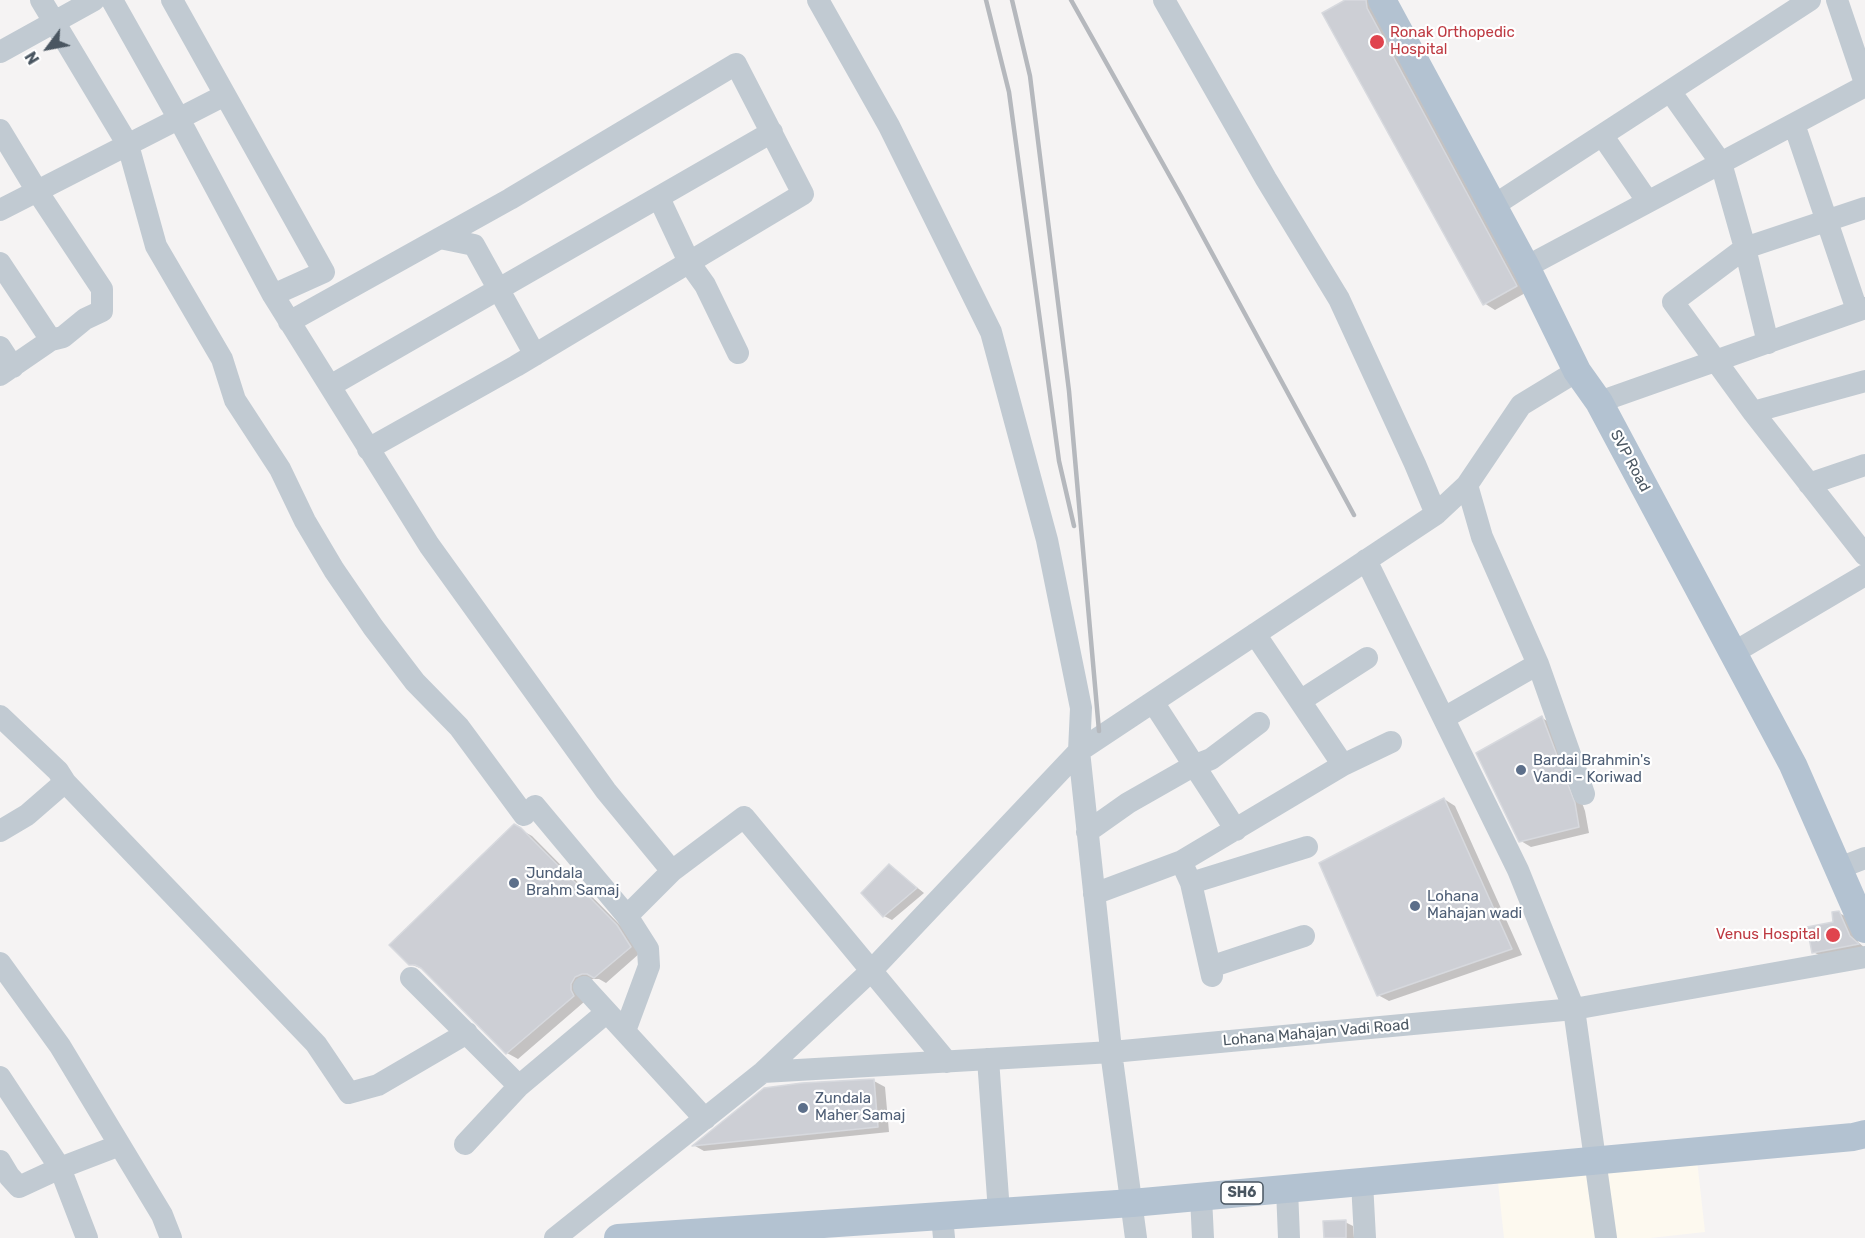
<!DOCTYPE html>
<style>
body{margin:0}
#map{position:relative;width:1865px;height:1238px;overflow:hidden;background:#f5f3f3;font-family:Rubik,sans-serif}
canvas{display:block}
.north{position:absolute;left:18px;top:18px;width:60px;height:60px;-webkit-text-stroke:4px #fff;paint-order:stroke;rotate:238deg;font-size:16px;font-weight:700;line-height:24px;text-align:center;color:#4a5661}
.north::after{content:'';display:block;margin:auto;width:21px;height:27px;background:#4a5661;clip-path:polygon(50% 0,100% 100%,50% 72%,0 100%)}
</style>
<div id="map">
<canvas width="1865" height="1238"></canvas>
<div class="north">N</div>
</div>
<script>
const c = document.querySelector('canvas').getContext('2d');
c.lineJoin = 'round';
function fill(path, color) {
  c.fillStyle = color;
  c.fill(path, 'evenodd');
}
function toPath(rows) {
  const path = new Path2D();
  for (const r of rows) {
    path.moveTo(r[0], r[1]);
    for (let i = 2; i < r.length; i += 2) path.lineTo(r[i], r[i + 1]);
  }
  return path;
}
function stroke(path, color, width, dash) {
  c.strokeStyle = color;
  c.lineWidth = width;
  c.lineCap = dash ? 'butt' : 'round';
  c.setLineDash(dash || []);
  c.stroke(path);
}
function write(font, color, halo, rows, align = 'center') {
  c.font = font + ' Rubik,sans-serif';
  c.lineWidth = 4.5;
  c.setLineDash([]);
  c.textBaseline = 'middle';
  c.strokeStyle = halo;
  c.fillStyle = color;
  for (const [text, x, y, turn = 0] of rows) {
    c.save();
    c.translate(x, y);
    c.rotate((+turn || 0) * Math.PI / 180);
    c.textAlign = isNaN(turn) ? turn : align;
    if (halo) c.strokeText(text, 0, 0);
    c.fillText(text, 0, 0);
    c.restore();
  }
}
const commercial = toPath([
 [1697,1160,1705,1232,1650,1238,1504,1238,1498,1182]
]);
const shadow = toPath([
 [1348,0,1374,0,1527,292,1495,310,1484,303],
 [1542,718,1553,724,1585,811,1589,833,1531,847,1521,841],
 [1444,799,1455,806,1522,955,1389,1001,1378,995],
 [514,826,532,836,627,932,640,953,606,983,599,979,593,979,586,982,584,1002,518,1059,507,1053,425,970,410,964],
 [890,866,924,893,892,920,884,916,863,893],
 [1839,913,1847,917,1858,942,1865,948,1821,956,1813,952,1835,923],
 [874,1081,885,1087,889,1132,704,1151,695,1146],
 [1345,1222,1353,1226,1354,1238,1326,1238]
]);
const building = toPath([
 [1345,0,1366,0,1367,8,1517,286,1483,305,1322,13,1345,0],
 [1542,716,1575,803,1579,827,1519,842,1476,753,1542,716],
 [1444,798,1512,949,1377,996,1319,863,1444,798],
 [514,824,521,828,617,925,631,947,594,978,587,974,582,974,575,977,571,984,571,990,574,996,506,1054,421,968,415,965,409,965,389,945,514,824],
 [889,864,917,888,883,917,861,893,889,864],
 [1839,911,1850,936,1859,944,1812,953,1807,927,1833,922,1832,912,1839,911],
 [874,1079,878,1127,692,1146,764,1088,802,1083,874,1079],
 [1346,1220,1346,1238,1324,1238,1323,1221,1346,1220]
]);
const minor = toPath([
 [41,0,128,145,156,246,222,359,235,400,280,469,305,521,334,570,373,627,415,682,459,727,524,815],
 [112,0,179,119,273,295],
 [172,0,324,272,273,295,429,545,606,791,672,871,744,817,947,1062],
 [818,0,889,126,991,332,1047,540,1081,708,1079,751,1112,1059,1136,1238],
 [1164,0,1266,179,1339,299,1415,464,1436,514],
 [1837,0,1865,83],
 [0,52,94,0],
 [1670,91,1721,163,1745,248,1768,343],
 [1794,124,1857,310],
 [0,130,37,191,102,289,102,311,85,319,63,337,51,340,0,375],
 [1602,135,1648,202],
 [659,198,690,264,705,285,738,353],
 [1493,206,1810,0],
 [1865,208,1745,248,1673,302,1753,412,1865,555],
 [0,210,225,95],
 [440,238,474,245,535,355],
 [0,263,51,340],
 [1526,267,1865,86],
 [289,322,510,199,736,64,803,194,516,366,368,449],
 [0,347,13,367],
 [330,386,772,132],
 [1599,402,1865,308],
 [1753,412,1865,381],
 [1809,484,1865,465],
 [1467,485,1482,537,1538,664,1584,794],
 [1366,560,1518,870,1574,1009,1606,1238],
 [1255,634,1343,765],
 [1733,653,1865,575],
 [1300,701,1367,658],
 [1153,702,1236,830],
 [0,716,58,771,65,782,316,1044,349,1093,378,1085,467,1033],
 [1444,718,1538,664],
 [535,806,627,916,648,949,649,966,625,1031],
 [0,831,27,815,65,782],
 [1087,832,1128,803,1193,766,1211,759,1259,723],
 [1839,868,1865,858],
 [1185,870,1191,883,1212,976],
 [1191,883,1307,847],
 [1094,894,1182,861,1343,765,1391,742],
 [627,916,672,871],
 [0,963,60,1046,162,1215,171,1238],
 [1210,967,1304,936],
 [411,978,519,1086],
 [584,987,705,1119],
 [988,1059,999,1212],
 [763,1072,1112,1052,1574,1009,1865,957],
 [0,1077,60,1168,87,1238],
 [465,1144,519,1086,607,1012],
 [0,1161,9,1176,19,1187,60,1168,120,1145],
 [1362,1182,1365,1238],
 [1287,1189,1289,1238],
 [1201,1197,1203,1238],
 [942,1216,944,1238],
 [555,1238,763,1072,872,970,1079,751,1436,514,1467,485,1521,405,1577,371]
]);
const major = toPath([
 [1382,0,1526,267,1577,371,1599,402,1793,765,1865,929],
 [618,1238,1132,1203,1853,1137,1865,1134]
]);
const rail = toPath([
 [986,0,1009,92,1059,461,1074,526],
 [1012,0,1030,76,1069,391,1099,731],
 [1071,0,1181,196,1354,515]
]);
const markers = [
 [1377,42,8,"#e0444e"],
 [1521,770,6,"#5c6f8a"],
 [514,883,6,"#5c6f8a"],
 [1415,906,6,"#5c6f8a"],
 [1833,935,8,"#e0444e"],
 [803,1108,6,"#5c6f8a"]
];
const shields = [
 [1242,1193,42]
];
const shieldNames = [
 ["SH6",1242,1193]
];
const healthNames = [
 ["Ronak Orthopedic",1390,33],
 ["Hospital",1390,50],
 ["Venus Hospital",1820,935,"right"]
];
const streetNames = [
 ["SVP Road",1630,461,62],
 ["Lohana Mahajan Vadi Road",1316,1033,-5]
];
const serviceNames = [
 ["Bardai Brahmin's",1533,761],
 ["Vandi - Koriwad",1533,778],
 ["Jundala",526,874],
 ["Brahm Samaj",526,891],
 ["Lohana",1427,897],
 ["Mahajan wadi",1427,914],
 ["Zundala",815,1099],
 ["Maher Samaj",815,1116]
];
fill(commercial, '#fdf9ef');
fill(shadow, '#0003');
fill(building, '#cdcfd5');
stroke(building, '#d7d9de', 1.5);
stroke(minor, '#c1cad2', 22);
stroke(major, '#b3c2d1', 28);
stroke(rail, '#b5b8bd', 4.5);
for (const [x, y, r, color] of markers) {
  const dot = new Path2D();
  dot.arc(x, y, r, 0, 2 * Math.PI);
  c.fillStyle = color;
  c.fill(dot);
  stroke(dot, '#fff', 2);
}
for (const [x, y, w] of shields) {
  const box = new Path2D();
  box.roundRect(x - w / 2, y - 11, w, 22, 4.5);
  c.fillStyle = '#fff';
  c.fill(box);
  stroke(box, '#4a5661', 1.5);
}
write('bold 14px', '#4a5661', null, shieldNames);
write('15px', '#be3a42', '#fff', healthNames, 'left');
write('15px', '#4a5661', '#fff', streetNames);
write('15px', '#4e5e75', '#fff', serviceNames, 'left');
</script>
